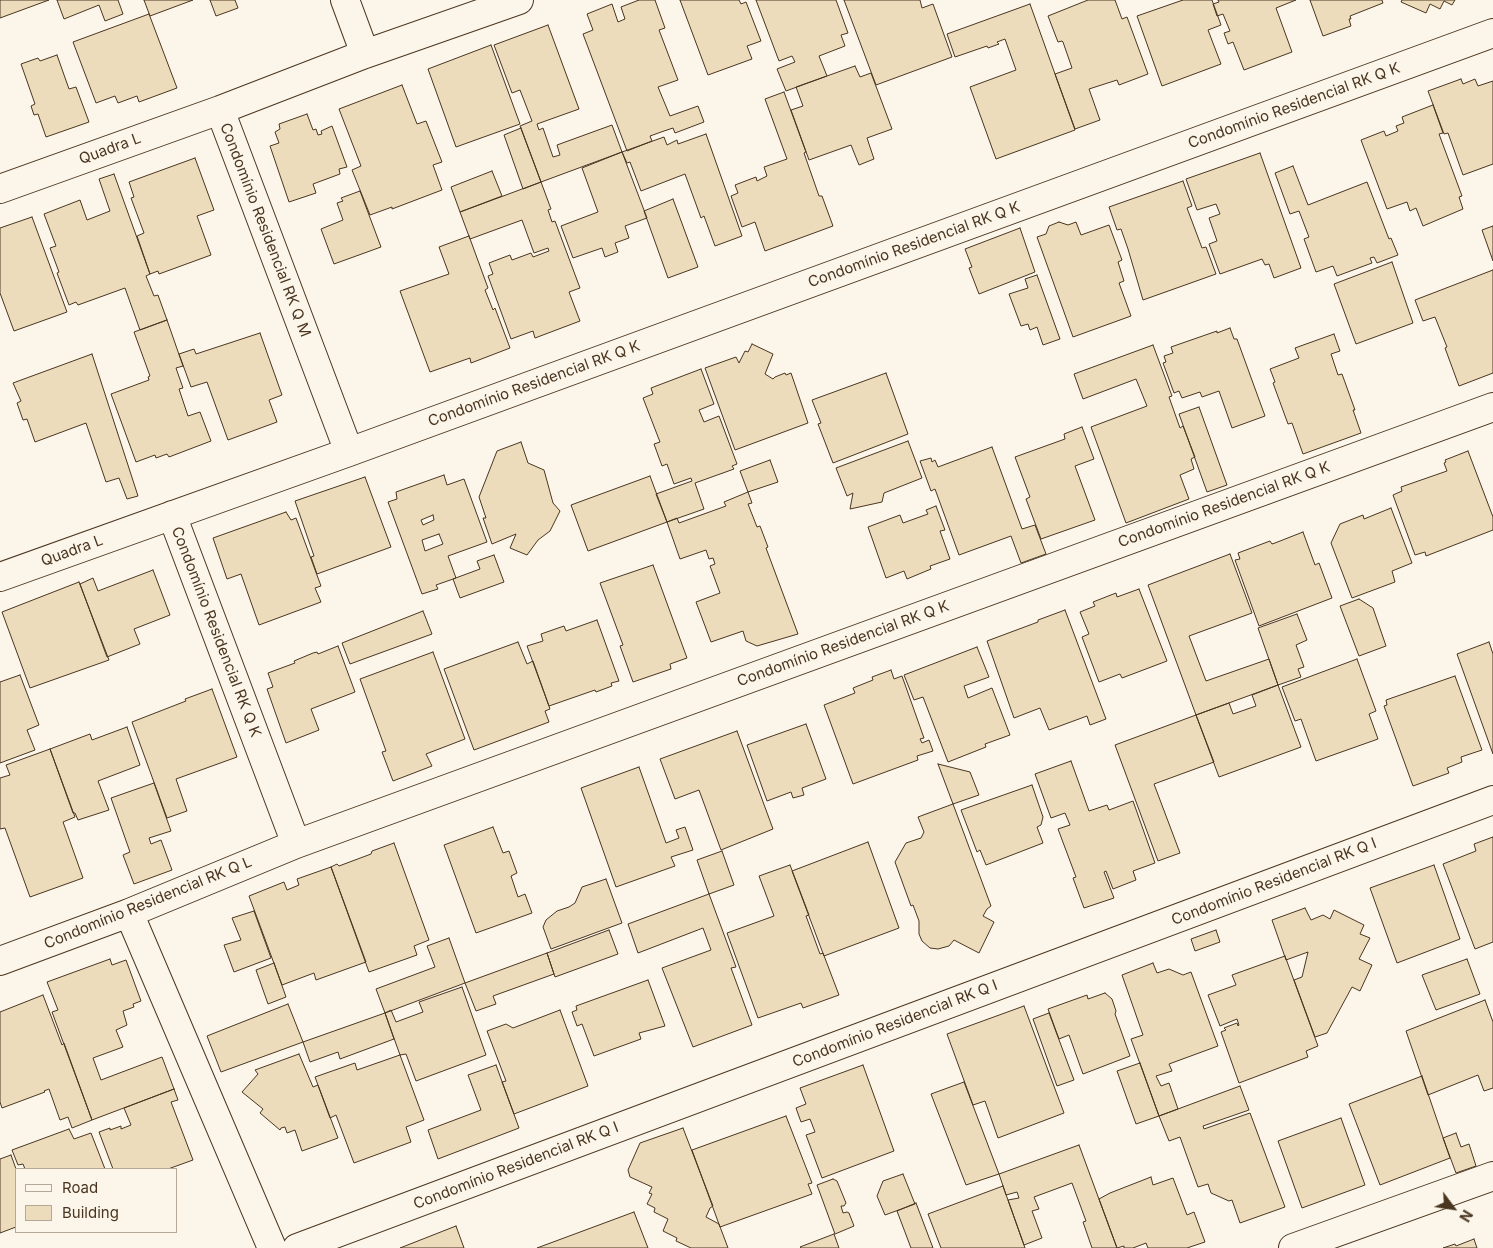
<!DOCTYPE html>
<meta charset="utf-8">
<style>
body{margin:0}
#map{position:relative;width:1493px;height:1248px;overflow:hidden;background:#fbf6e9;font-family:Inter,sans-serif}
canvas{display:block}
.legend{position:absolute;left:15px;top:1168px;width:162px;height:65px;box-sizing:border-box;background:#fbf6e9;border:1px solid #b4a999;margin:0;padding:6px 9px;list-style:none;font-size:15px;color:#4a3520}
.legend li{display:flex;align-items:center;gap:10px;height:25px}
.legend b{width:25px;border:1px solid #b4a999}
.north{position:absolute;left:1428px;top:1183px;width:50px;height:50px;-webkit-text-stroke:4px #fbf6e9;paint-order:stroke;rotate:121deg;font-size:14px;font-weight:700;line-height:20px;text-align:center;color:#4a3520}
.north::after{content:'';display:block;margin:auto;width:18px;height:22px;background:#4a3520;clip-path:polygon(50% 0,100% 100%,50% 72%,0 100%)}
</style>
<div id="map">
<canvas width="1493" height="1248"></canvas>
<ul class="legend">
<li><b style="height:6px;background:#fbf6e9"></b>Road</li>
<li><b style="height:14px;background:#ecdcbc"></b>Building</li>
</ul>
<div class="north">N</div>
</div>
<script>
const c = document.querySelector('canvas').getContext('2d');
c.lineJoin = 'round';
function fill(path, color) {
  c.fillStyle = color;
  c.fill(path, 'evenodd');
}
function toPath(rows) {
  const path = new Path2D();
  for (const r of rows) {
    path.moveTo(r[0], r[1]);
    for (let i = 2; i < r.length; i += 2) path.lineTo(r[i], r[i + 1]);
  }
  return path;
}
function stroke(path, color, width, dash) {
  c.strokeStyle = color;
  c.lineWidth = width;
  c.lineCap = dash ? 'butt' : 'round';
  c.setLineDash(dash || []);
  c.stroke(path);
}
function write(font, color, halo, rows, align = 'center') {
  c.font = font + ' Inter,sans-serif';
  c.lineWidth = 4;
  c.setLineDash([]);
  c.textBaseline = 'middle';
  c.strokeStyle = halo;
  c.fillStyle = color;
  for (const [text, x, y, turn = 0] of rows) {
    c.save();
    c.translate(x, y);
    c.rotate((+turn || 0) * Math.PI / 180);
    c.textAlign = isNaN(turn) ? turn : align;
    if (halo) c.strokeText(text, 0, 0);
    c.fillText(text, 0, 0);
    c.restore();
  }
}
const building = toPath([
 [0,0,49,0,0,18,0,0],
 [57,0,118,0,123,14,105,21,99,5,64,19,57,0],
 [144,0,193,0,150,16,144,0],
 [210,0,235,0,238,8,216,16,210,0],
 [639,0,655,0,665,28,659,30,678,80,658,87,670,116,698,106,704,122,675,133,673,128,664,131,650,136,652,141,627,151,583,34,593,30,587,14,612,4,618,22,625,19,621,7,639,0],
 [680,0,739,0,741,4,746,2,761,41,747,46,752,59,708,75,680,0],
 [756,0,836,0,848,33,841,35,845,46,819,56,827,76,786,91,777,69,795,62,792,56,779,61,756,0],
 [844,0,920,0,922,8,933,4,952,57,876,85,844,0],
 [1088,0,1115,0,1122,19,1127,17,1148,74,1119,85,1117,80,1089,89,1100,120,1075,129,1055,74,1072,68,1063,42,1062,41,1058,42,1048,16,1088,0],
 [1183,0,1212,0,1221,25,1208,30,1221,64,1162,86,1137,16,1183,0],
 [1218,0,1296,0,1276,8,1292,52,1244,70,1233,42,1228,44,1224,33,1230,31,1223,14,1217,16,1213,4,1219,2,1218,0],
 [1310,0,1382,0,1383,3,1350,16,1351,19,1349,19,1351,26,1323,36,1310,0],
 [1402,0,1455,0,1452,5,1444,1,1440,9,1430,4,1426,13,1401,2,1402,0],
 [1030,4,1075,130,996,159,970,87,1016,70,1005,39,997,42,999,44,988,48,987,46,955,57,947,34,1030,4],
 [149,14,177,88,139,102,137,96,118,103,115,96,96,103,73,42,149,14],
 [548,25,579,109,537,124,539,130,543,128,553,157,560,155,557,145,612,125,622,152,541,182,520,126,532,121,520,90,512,93,494,45,548,25],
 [491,45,520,124,456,147,428,69,491,45],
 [57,55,69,89,76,87,89,122,46,137,38,114,34,115,31,106,35,104,21,64,38,58,40,61,57,55],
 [855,66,860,77,871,73,892,129,867,138,874,159,859,165,851,145,809,160,791,110,803,106,796,87,855,66],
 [1461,79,1463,84,1475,79,1478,86,1493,81,1493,164,1463,175,1448,133,1444,134,1428,91,1461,79],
 [402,85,417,124,426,121,442,162,433,165,442,190,392,209,392,207,370,215,352,170,361,166,339,109,402,85],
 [784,92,806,152,804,153,819,196,822,196,833,226,765,251,755,222,742,227,731,196,738,193,735,185,756,177,757,181,767,176,764,167,787,159,765,99,784,92],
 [1433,105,1443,133,1439,134,1462,196,1459,197,1463,209,1423,226,1416,208,1410,211,1407,202,1387,209,1361,140,1384,131,1386,136,1398,131,1396,126,1404,123,1402,117,1433,105],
 [307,114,313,130,316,129,318,135,322,134,321,131,332,126,347,167,339,169,340,174,313,184,316,193,289,202,270,146,279,143,275,132,280,129,279,124,307,114],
 [521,128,541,182,523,189,504,135,521,128],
 [706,134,742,236,715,246,704,216,701,218,685,174,641,191,630,162,627,163,622,152,664,137,667,145,677,140,678,144,706,134],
 [622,152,647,218,625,226,629,238,615,243,618,252,605,257,602,248,573,258,561,226,598,212,582,168,622,152],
 [1260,153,1301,268,1274,278,1269,264,1265,265,1262,259,1220,274,1209,244,1217,241,1209,218,1220,214,1216,204,1197,210,1186,179,1260,153],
 [195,158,214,210,197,216,211,255,159,274,158,271,150,274,137,236,144,233,131,198,134,197,129,182,195,158],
 [1293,166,1308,205,1367,182,1389,239,1391,238,1398,255,1377,263,1374,257,1370,258,1372,263,1337,276,1333,266,1316,272,1304,239,1309,237,1299,211,1290,214,1275,173,1293,166],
 [492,171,502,196,460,212,451,187,492,171],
 [114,174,150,274,146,276,154,296,158,295,167,320,140,330,125,288,78,305,76,302,69,305,57,273,59,272,50,248,56,246,44,214,80,200,87,220,110,211,99,179,114,174],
 [1183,181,1192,206,1187,208,1202,248,1206,247,1216,274,1143,300,1128,249,1121,229,1117,230,1109,207,1183,181],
 [541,182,551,209,548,210,552,222,555,221,580,288,569,292,580,321,535,338,533,331,511,339,488,276,493,274,489,263,510,255,512,260,531,253,533,257,549,251,548,248,534,253,522,220,470,239,460,212,541,182],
 [360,191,381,247,334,264,321,229,343,220,337,203,343,201,341,198,360,191],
 [673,199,698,267,668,278,644,211,673,199],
 [32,217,67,312,14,331,0,293,0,228,32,217],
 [1059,222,1068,225,1076,222,1081,235,1109,225,1122,260,1118,262,1124,281,1119,283,1131,316,1073,337,1037,237,1046,234,1049,226,1059,222],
 [1493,226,1493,261,1482,230,1493,226],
 [1020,228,1035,272,979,294,969,268,972,267,965,249,1020,228],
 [469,236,488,288,485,290,493,310,495,308,510,348,471,363,470,358,430,372,400,291,449,274,439,247,469,236],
 [1392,262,1413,323,1356,344,1334,284,1392,262],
 [1493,270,1493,373,1459,386,1445,348,1447,347,1435,317,1423,321,1415,300,1493,270],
 [1037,275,1060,339,1043,345,1037,327,1030,330,1028,324,1021,326,1009,294,1028,288,1025,279,1037,275],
 [167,320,183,366,176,368,183,388,179,389,188,416,200,412,211,441,169,457,167,454,156,458,155,455,136,462,111,394,149,380,148,377,150,376,134,332,167,320],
 [1230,328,1234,339,1237,339,1265,416,1232,428,1219,391,1202,397,1200,392,1182,398,1179,391,1174,393,1163,363,1166,362,1164,356,1173,353,1171,347,1217,331,1217,333,1230,328],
 [260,333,282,395,269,400,277,422,228,440,207,382,191,387,179,354,194,349,196,354,260,333],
 [1334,334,1340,351,1331,354,1338,375,1342,374,1355,410,1353,410,1361,433,1303,454,1292,423,1288,424,1273,383,1275,382,1270,369,1299,358,1295,348,1334,334],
 [752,344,773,354,765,374,773,379,775,377,785,373,786,375,791,373,808,423,735,450,705,368,736,357,739,363,745,351,748,352,752,344],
 [1153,345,1172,396,1169,397,1180,428,1183,426,1195,457,1191,459,1194,469,1180,475,1189,499,1126,523,1091,427,1147,406,1136,379,1083,399,1074,374,1153,345],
 [92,354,138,496,127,499,119,478,106,482,86,423,35,442,27,419,23,420,17,403,21,401,13,383,92,354],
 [701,369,714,404,699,410,704,422,719,416,737,464,732,466,734,469,695,483,704,509,667,522,656,494,692,481,691,478,674,484,667,464,662,466,654,444,660,442,643,398,653,394,651,388,701,369],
 [886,373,908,434,833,463,818,424,821,423,812,400,886,373],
 [1199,407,1227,485,1207,492,1179,414,1199,407],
 [1082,427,1094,459,1075,466,1095,520,1041,539,1026,499,1030,497,1015,457,1065,439,1064,434,1082,427],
 [908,441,922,478,884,493,882,502,850,509,853,493,847,496,836,468,908,441],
 [521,442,528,463,544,470,553,503,560,511,550,531,538,540,527,555,510,548,516,534,492,544,483,518,486,518,479,497,497,451,521,442],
 [992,447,1022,529,1035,525,1046,554,1021,563,1011,536,959,555,935,489,931,491,920,461,931,458,932,462,935,460,938,467,992,447],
 [1468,451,1493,517,1493,530,1426,556,1425,552,1415,555,1393,495,1402,491,1401,487,1447,471,1444,463,1446,462,1445,460,1468,451],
 [770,460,778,482,748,492,740,471,770,460],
 [444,475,447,485,464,479,487,542,448,556,456,578,436,585,438,589,422,594,388,502,397,499,396,492,444,475],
 [433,515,434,520,423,525,421,520,433,515],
 [439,534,443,544,425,551,422,540,439,534],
 [650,476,667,522,588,551,571,505,650,476],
 [365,477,391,547,317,574,311,557,314,556,295,501,365,477],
 [748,492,752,503,748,504,757,527,760,526,768,547,766,548,798,634,757,646,746,641,743,631,711,642,696,602,720,593,710,566,715,564,713,558,709,559,706,550,680,559,667,522,677,518,679,523,726,506,724,502,748,492],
 [936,506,945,530,940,531,950,559,930,566,931,569,907,579,904,571,886,578,868,527,900,515,903,523,928,514,926,510,936,506],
 [1391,508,1412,563,1392,571,1395,582,1352,598,1331,543,1340,524,1363,515,1364,519,1391,508],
 [286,512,291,520,296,518,321,586,315,588,321,602,259,625,241,574,227,579,213,538,286,512],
 [1303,532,1315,565,1319,563,1332,598,1259,626,1235,560,1240,559,1238,553,1270,541,1272,544,1275,543,1303,532],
 [1230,554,1252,613,1189,636,1206,681,1269,659,1278,685,1196,715,1148,585,1230,554],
 [494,555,504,582,460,598,453,579,480,569,477,561,494,555],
 [653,565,687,658,670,664,671,669,633,682,620,646,623,645,600,583,653,565],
 [153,570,170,615,134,629,140,644,107,657,80,584,93,578,98,591,153,570],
 [79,582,109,660,30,688,2,612,79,582],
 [1139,589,1167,661,1122,678,1120,674,1099,682,1082,637,1089,634,1080,612,1095,606,1093,602,1116,593,1117,597,1139,589],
 [1359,599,1373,608,1386,646,1359,656,1340,606,1359,599],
 [1065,610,1106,719,1090,725,1087,716,1049,730,1040,708,1014,718,987,641,1038,622,1038,620,1065,610],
 [423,611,432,634,350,664,342,643,423,611],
 [1297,614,1307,640,1296,645,1304,667,1298,669,1301,677,1278,685,1258,628,1297,614],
 [597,620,619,681,611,683,612,686,596,692,595,690,549,706,527,646,543,641,541,634,564,626,566,631,597,620],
 [518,642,527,664,533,661,550,709,545,711,549,722,474,750,444,669,518,642],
 [1489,642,1493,654,1493,754,1457,654,1489,642],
 [338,646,355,692,311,709,319,730,286,743,267,689,273,687,268,673,295,663,294,661,313,653,317,652,318,654,338,646],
 [977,647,989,677,964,686,968,698,992,688,1010,735,985,744,986,747,948,762,923,697,914,700,904,675,977,647],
 [433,652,465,739,426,754,432,766,393,781,382,752,386,751,360,679,433,652],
 [1357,659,1376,711,1369,714,1378,739,1316,761,1301,719,1295,721,1282,687,1357,659],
 [891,670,894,679,902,676,924,738,920,739,922,743,929,740,933,751,917,756,918,760,853,784,824,705,855,693,853,688,873,680,872,677,891,670],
 [20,675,39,725,27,730,35,750,0,763,0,682,20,675],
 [1455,676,1482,750,1461,757,1462,762,1447,768,1449,773,1413,786,1384,706,1387,705,1386,700,1455,676],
 [1278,685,1301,747,1219,777,1196,715,1229,703,1233,714,1256,706,1252,695,1278,685],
 [212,689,237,757,176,779,187,811,167,818,132,722,186,701,185,699,212,689],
 [1196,715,1214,762,1154,784,1180,853,1158,861,1115,745,1196,715],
 [806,724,826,779,802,788,804,795,793,798,791,792,767,801,747,745,806,724],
 [127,727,140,765,98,781,109,810,78,820,75,813,73,813,50,749,90,734,92,740,127,727],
 [737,731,773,829,721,850,699,790,675,799,660,759,737,731],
 [50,749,75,817,63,822,83,878,30,897,5,828,0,829,0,778,10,775,6,765,50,749],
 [1071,761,1089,811,1107,805,1109,810,1133,801,1155,863,1133,871,1136,880,1113,889,1106,871,1104,872,1114,898,1084,908,1073,878,1076,877,1058,829,1070,825,1065,813,1051,818,1035,774,1071,761],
 [938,764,970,772,979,795,953,804,938,764],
 [639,767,666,843,679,838,676,830,685,827,693,850,671,857,675,866,616,887,581,788,639,767],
 [154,783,171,831,149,838,151,844,161,840,172,870,134,884,123,855,130,852,111,798,154,783],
 [1032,785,1043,817,1041,825,1037,827,1043,843,986,865,980,850,977,852,961,810,1032,785],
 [953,804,991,906,987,909,983,916,994,922,979,953,954,940,949,946,938,949,930,948,922,941,919,934,919,921,913,905,911,906,895,862,906,843,921,838,924,832,918,817,953,804],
 [493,827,503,853,509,851,517,873,511,876,518,897,525,894,532,913,476,933,444,845,493,827],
 [1493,837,1493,942,1475,949,1443,864,1476,851,1474,844,1493,837],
 [868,842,899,928,824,956,792,871,868,842],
 [394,843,429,940,414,946,417,955,369,972,331,867,337,864,339,866,371,854,372,851,394,843],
 [722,851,734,885,709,894,697,860,722,851],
 [790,865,809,915,806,916,820,954,823,953,839,995,803,1008,801,1003,758,1018,727,933,774,916,759,876,790,865],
 [1434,865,1460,939,1397,963,1370,888,1434,865],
 [331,867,366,962,316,980,314,973,282,985,249,896,284,882,287,890,299,885,297,879,331,867],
 [606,879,622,923,551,949,543,927,546,920,557,911,569,907,575,903,582,887,606,879],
 [709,894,736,967,731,968,752,1025,693,1047,662,968,711,950,703,928,638,953,628,924,709,894],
 [1305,908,1311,920,1323,915,1330,919,1334,910,1364,925,1360,934,1370,938,1359,959,1372,965,1360,991,1352,987,1327,1033,1315,1037,1294,980,1302,977,1308,952,1286,960,1272,920,1305,908],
 [254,911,271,958,234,972,224,945,241,940,232,918,254,911],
 [609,930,618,954,555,977,547,953,609,930],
 [1216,930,1220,942,1195,951,1191,939,1216,930],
 [449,938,465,983,385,1013,376,989,435,967,427,946,449,938],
 [547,953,554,974,493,996,496,1004,476,1011,465,983,547,953],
 [1285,956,1318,1046,1306,1051,1308,1057,1239,1083,1221,1032,1226,1030,1224,1028,1237,1023,1238,1026,1239,1025,1237,1019,1220,1026,1208,995,1236,985,1232,975,1285,956],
 [110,959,112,965,126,960,141,1001,133,1004,134,1007,123,1011,127,1025,116,1030,123,1047,93,1058,101,1080,162,1057,174,1089,92,1120,52,1012,58,1010,47,982,110,959],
 [1467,959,1480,994,1436,1010,1422,975,1467,959],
 [274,963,286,997,268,1004,256,970,274,963],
 [1153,963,1157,973,1169,969,1183,975,1191,972,1218,1046,1169,1064,1172,1071,1156,1076,1161,1086,1169,1083,1178,1109,1159,1116,1131,1039,1143,1035,1122,975,1153,963],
 [648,980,665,1026,639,1033,641,1039,594,1056,582,1024,577,1026,572,1012,577,1010,576,1006,648,980],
 [462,987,486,1055,416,1081,406,1054,400,1055,385,1013,391,1010,396,1022,423,1012,419,1002,462,987],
 [1105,993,1112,999,1116,1011,1115,1014,1130,1056,1083,1074,1069,1035,1059,1039,1048,1009,1087,995,1088,999,1105,993],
 [43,995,62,1045,64,1043,92,1120,72,1128,68,1117,60,1120,49,1089,44,1091,45,1092,2,1108,0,1102,0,1012,43,995],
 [1485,1000,1493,1022,1493,1088,1484,1091,1478,1075,1428,1095,1406,1031,1485,1000],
 [288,1004,303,1042,221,1072,207,1036,288,1004],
 [1024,1006,1064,1113,998,1138,985,1101,973,1105,947,1034,1024,1006],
 [560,1010,588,1086,514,1114,502,1082,506,1081,487,1031,506,1024,513,1028,560,1010],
 [385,1013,394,1039,340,1059,338,1052,310,1062,303,1042,385,1013],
 [1049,1013,1074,1080,1057,1086,1033,1019,1049,1013],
 [299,1054,313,1087,318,1085,338,1138,302,1151,295,1130,287,1133,285,1127,281,1128,280,1130,260,1113,263,1109,242,1092,258,1074,255,1070,299,1054],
 [400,1055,424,1120,406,1127,411,1142,354,1163,336,1115,330,1118,315,1077,355,1063,357,1070,400,1055],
 [1140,1063,1159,1116,1136,1124,1117,1071,1140,1063],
 [496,1065,519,1128,438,1159,428,1130,481,1110,468,1075,496,1065],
 [863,1065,894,1151,822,1178,806,1135,815,1132,810,1119,801,1122,796,1108,806,1104,800,1088,863,1065],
 [1422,1076,1450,1158,1380,1185,1349,1104,1422,1076],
 [964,1082,999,1174,966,1185,931,1094,964,1082],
 [1240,1086,1249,1110,1203,1126,1204,1129,1250,1113,1285,1207,1240,1223,1232,1200,1229,1201,1211,1193,1208,1184,1198,1187,1180,1137,1169,1141,1159,1116,1240,1086],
 [174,1089,178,1100,171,1102,193,1160,168,1169,113,1169,99,1132,110,1128,110,1130,121,1126,121,1129,131,1125,124,1108,174,1089],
 [786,1116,812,1183,808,1184,812,1194,720,1227,692,1150,786,1116],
 [1341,1118,1365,1185,1302,1208,1278,1141,1341,1118],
 [683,1128,713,1206,710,1208,706,1217,719,1224,728,1248,691,1248,676,1241,677,1238,663,1231,668,1219,654,1212,655,1208,647,1204,652,1194,649,1193,652,1187,630,1177,628,1170,640,1143,683,1128],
 [69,1129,74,1139,91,1133,105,1169,25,1169,23,1164,18,1165,12,1150,69,1129],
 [1456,1133,1461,1147,1469,1144,1476,1166,1456,1173,1443,1138,1456,1133],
 [1079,1145,1117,1248,1092,1248,1083,1222,1086,1221,1072,1183,1034,1197,1039,1209,1032,1211,1042,1238,1024,1245,1008,1200,1019,1198,1017,1192,1006,1195,999,1174,1079,1145],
 [11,1155,16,1169,16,1227,0,1233,0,1159,11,1155],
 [903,1174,915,1204,885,1215,877,1196,883,1181,903,1174],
 [1151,1177,1153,1185,1173,1178,1187,1215,1194,1212,1205,1242,1187,1248,1148,1248,1146,1243,1133,1248,1124,1248,1124,1246,1117,1248,1099,1199,1110,1193,1151,1177],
 [833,1179,837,1181,846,1203,844,1206,841,1206,843,1213,847,1212,849,1213,854,1226,835,1234,817,1185,833,1179],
 [1003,1186,1025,1248,941,1248,928,1214,1003,1186],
 [916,1203,933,1248,911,1248,897,1211,916,1203],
 [634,1212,648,1248,537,1248,634,1212],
 [456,1226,464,1248,400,1248,456,1226],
 [834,1234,839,1248,801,1248,800,1247,834,1234],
 [1474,1239,1477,1248,1443,1248,1455,1244,1456,1246,1474,1239]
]);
const minor = toPath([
 [345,0,365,54],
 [220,110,349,452],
 [0,189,220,110,365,54,519,0],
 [172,515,296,844],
 [0,577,349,452,1493,33],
 [129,913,272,1248],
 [0,961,129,913,296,844,1493,407],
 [297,1248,1493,800],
 [1293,1248,1493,1176]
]);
const streetNames = [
 ["Condomínio Residencial RK Q K",1294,106,-20],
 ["Quadra L",110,149,-20],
 ["Condomínio Residencial RK Q M",265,230,69],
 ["Condomínio Residencial RK Q K",914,245,-20],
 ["Condomínio Residencial RK Q K",534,384,-20],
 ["Condomínio Residencial RK Q K",1224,505,-20],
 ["Quadra L",72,551,-20],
 ["Condomínio Residencial RK Q K",216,632,69],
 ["Condomínio Residencial RK Q K",843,644,-20],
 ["Condomínio Residencial RK Q I",1274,882,-21],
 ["Condomínio Residencial RK Q L",148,903,-22],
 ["Condomínio Residencial RK Q I",895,1024,-21],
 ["Condomínio Residencial RK Q I",516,1166,-21]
];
fill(building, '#ecdcbc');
stroke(building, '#4a3520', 1);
stroke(minor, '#4a3520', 30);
stroke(minor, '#fbf6e9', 28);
write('15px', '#4a3520', '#fbf6e9', streetNames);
</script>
